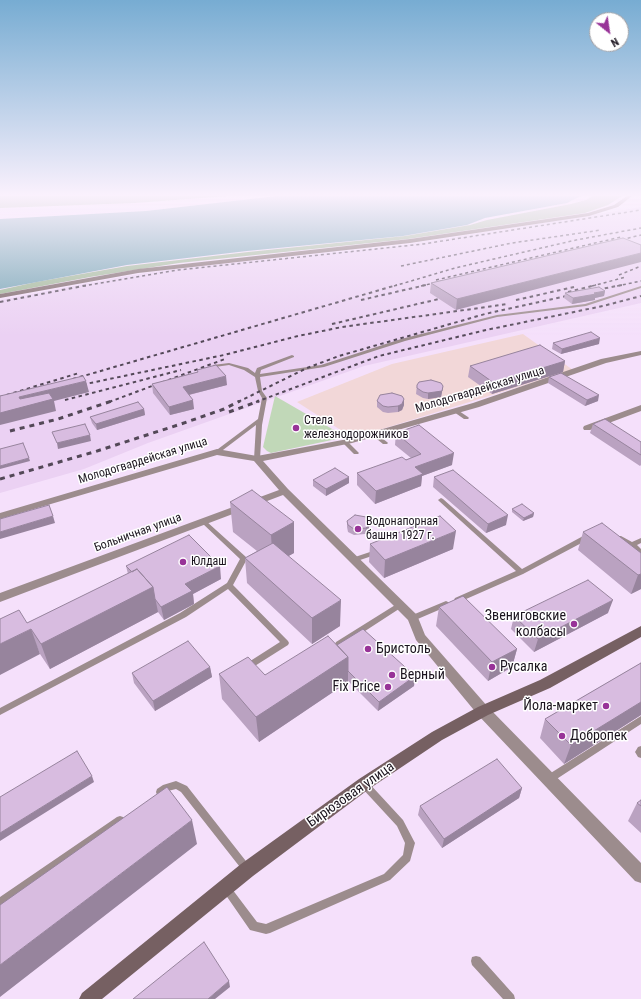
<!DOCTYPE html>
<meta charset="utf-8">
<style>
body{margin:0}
#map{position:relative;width:641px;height:999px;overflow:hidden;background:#f5e0fb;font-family:"Roboto Condensed",sans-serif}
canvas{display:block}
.north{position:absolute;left:589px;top:12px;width:40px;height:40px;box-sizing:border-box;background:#fff;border:1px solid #a3a1a5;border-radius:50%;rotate:150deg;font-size:11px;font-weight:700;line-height:16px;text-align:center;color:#1a131d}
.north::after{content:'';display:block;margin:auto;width:14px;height:18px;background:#983398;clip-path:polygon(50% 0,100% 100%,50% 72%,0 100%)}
</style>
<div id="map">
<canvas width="641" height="999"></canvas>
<div class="north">N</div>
</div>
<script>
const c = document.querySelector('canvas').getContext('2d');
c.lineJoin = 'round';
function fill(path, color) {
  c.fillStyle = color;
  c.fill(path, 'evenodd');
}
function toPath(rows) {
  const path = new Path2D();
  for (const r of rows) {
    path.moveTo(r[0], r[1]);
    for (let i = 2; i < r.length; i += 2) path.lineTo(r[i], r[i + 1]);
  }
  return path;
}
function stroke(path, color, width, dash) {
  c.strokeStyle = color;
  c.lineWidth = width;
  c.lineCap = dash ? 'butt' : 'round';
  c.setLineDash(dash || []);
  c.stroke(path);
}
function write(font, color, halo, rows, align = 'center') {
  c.font = font + ' "Roboto Condensed",sans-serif';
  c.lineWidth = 3;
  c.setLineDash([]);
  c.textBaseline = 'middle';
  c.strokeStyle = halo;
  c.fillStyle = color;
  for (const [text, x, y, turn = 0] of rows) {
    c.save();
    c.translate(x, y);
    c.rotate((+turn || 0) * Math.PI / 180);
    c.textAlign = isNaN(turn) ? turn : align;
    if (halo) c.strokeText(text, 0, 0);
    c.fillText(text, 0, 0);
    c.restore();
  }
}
const built = toPath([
 [641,207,641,303,364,366,148,443,84,469,0,493,0,300,121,277,179,268,397,246]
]);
const industrial = toPath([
 [523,334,573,370,353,438,297,402,392,364]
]);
const green = toPath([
 [275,396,346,437,271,453,267,451,263,447]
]);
const forest = toPath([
 [0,196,228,196,135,203,0,208],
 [593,196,622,196,608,205,585,213,408,239,179,263,90,277,0,294,0,290,36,282,127,266,248,252,405,236,470,225,487,220,571,204,586,200]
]);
const water = toPath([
 [277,196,581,196,567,203,485,218,467,225,403,236,247,251,127,265,0,289,0,219,146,211]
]);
const service = toPath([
 [641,286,641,288,586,306,497,317,405,341,324,367,260,377,262,391,267,398,262,425,260,459,257,461,254,459,256,425,219,453,217,454,214,452,258,419,262,398,258,391,255,377,244,370,229,365,215,367,213,366,213,365,229,363,248,368,255,373,257,368,292,355,294,356,294,357,261,370,260,374,321,365,401,339,497,315,585,304,641,286],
 [456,409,468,417,469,418,468,419,464,419,454,412,453,411,454,410,456,409],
 [374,432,387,442,388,443,387,444,383,444,372,435,371,434,374,432],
 [345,440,347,441,359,453,358,454,354,454,342,442,345,440],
 [441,498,443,499,522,569,585,535,589,535,590,537,589,539,523,574,457,603,455,602,454,600,455,598,516,571,439,501,438,500,441,498],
 [204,520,206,521,246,557,247,559,233,585,288,641,289,643,288,645,250,669,247,670,244,669,243,667,244,665,280,642,228,589,186,617,0,715,0,708,180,613,227,583,240,559,202,523,201,522,202,521,204,520],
 [617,536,621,536,632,542,641,538,641,543,637,545,641,549,641,554,617,540,616,538,617,536],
 [376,550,378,550,379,552,378,554,354,562,352,562,351,560,352,558,376,550],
 [446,601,448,602,450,604,448,606,413,621,410,620,409,618,410,616,446,601],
 [400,602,402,603,404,605,402,607,342,646,339,647,336,646,335,644,336,642,400,602],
 [641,716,641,724,552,782,549,783,546,782,545,779,546,776,641,716],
 [641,746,641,758,638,757,635,752,638,747,641,746],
 [364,780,367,781,403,820,415,843,410,861,390,880,270,933,266,934,250,930,223,891,221,888,223,885,226,883,229,885,257,922,266,924,384,874,403,855,405,843,397,826,361,787,360,784,361,781,364,780],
 [176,781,187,786,249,865,251,868,249,871,246,873,243,871,181,792,176,789,168,791,160,796,157,795,156,792,157,789,163,785,176,781],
 [120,816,123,817,125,820,123,823,4,907,0,908,0,897,117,817,120,816],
 [476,956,480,957,514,995,515,999,503,999,472,965,471,961,472,957,476,956]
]);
const minor = toPath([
 [641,351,641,355,606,363,479,407,352,443,263,461,288,489,417,615,425,635,488,707,641,863,641,883,635,881,478,715,416,640,408,620,283,495,0,602,0,593,279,490,254,461,217,455,0,519,0,513,217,449,257,456,348,439,473,403,601,359,641,351],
 [641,405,641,411,590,430,584,430,583,428,584,426,641,405]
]);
const secondary = toPath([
 [627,196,632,196,618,207,589,216,410,243,138,273,0,298,0,294,138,269,410,239,588,213,614,205,627,196],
 [641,626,641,637,550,688,488,715,442,740,369,789,253,876,102,999,79,999,82,993,241,864,359,779,432,732,478,707,540,680,641,626]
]);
const railFar2 = toPath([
 [616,241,641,235],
 [401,266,512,243,601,230],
 [619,275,641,266],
 [436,280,621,237],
 [83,286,178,270,423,244,641,210],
 [394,286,455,268,576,240,641,228],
 [421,286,442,281],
 [592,286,626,277],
 [617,286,641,281]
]);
const railFar1 = toPath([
 [591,291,622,285],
 [568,292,596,285],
 [361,300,426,285],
 [516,300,574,287],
 [0,302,88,285],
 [332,324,439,299],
 [73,379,397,285],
 [76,386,224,355,298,336,342,327,508,304],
 [0,397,79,373],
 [65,400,181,370],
 [109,402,225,359],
 [238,402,307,368,339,356,485,314,575,294],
 [256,402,379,356,486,330,603,306,641,296]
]);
const rail = toPath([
 [229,412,259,401],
 [10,431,58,419,112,401],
 [0,479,94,452,181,424,224,409,240,401]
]);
const wall = toPath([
 [623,238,456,310,430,293,431,283],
 [605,291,604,296,595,298,595,300,572,304,564,298,565,293],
 [553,343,599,344,561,354,552,349],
 [565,361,563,372,492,394,468,377,470,366],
 [198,372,227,385,189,395,194,409,170,415,153,393,152,384],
 [549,377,598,401,585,406,548,383],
 [417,385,442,392,441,397,428,399,423,398,416,394],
 [377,401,404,405,402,410,398,412,388,413,383,412,377,407],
 [144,409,145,415,97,430,92,423,90,417],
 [593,424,641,442,641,465,640,466,590,433],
 [396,433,452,465,422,476,421,486,375,504,357,485,357,473,411,458,395,445],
 [434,477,506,525,486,533,433,487],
 [313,480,349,483,326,496,313,486],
 [230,502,294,522,294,553,288,556,340,626,312,644,247,583,245,558,257,551,233,532],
 [512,509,534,513,533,517,523,521,512,512],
 [347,521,370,521,369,528,368,533,365,534,354,535,348,532,347,527],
 [583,532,641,553,641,589,631,594,578,550],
 [370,544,453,549,384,578,369,562],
 [126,566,221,579,193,594,194,604,164,620,158,612,50,669,40,654,27,623,128,574],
 [439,607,517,649,512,667,488,681,436,626],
 [608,613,534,652,511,629,514,616],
 [337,645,415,676,414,686,378,711,348,681,348,682,259,742,222,699,219,674,265,675],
 [641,663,641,715,564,764,540,738,545,719],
 [210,667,212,677,155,711,134,683,132,673],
 [522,788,519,798,442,848,418,815,420,806],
 [641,800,641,833,628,821,637,803]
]);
const shadedWall = toPath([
 [641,253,641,262,456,310,457,299],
 [605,291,604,296,595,298,595,300,572,304,573,298,594,293],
 [600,338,599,344,561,354,562,349],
 [565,361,563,372,492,394,494,383],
 [226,376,227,385,184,396,183,387],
 [86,381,89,392,54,401,56,411,0,425,0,413,19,397],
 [443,386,442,392,441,397,428,399,428,393],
 [599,395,598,401,585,406,587,400],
 [404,399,404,405,402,410,398,412,398,406],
 [193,400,194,409,170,415,169,407],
 [144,409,145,415,97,430,96,424],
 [90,435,91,441,58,449,57,443],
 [454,453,452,465,422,476,421,486,375,504,376,491,415,467],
 [29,458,30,461,0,469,0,466],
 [349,477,349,483,326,496,326,489],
 [534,513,533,517,523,521,524,518],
 [508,515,506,525,486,533,488,524],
 [53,516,55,523,0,539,0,532],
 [370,521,369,528,368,533,365,534,366,528],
 [294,522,294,553,273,565,271,535],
 [456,531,453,549,384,578,385,560],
 [220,566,221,579,193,594,194,604,164,620,161,607,185,584],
 [641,574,641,589,631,594,638,575],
 [153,587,158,612,50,669,41,644],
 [341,600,340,626,312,644,312,618],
 [613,600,608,613,534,652,538,639],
 [31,629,40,654,0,675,0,644],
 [517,649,512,667,488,681,492,662],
 [348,657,348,682,259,742,256,717],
 [210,667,212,677,155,711,153,701],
 [415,676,414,686,378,711,379,702],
 [641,702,641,715,564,764,571,745],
 [92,776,94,782,0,841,0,833],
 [522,788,519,798,442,848,444,839],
 [192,820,197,844,0,997,0,965],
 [229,981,230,987,215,999,208,999]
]);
const building = toPath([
 [623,238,641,245,641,253,457,299,431,283,623,238],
 [599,287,605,291,594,293,596,294,573,298,565,293,599,287],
 [591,332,600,338,562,349,553,343,591,332],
 [540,345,565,361,494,383,470,366,540,345],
 [216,365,226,376,183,387,193,400,169,407,152,384,198,372,197,370,216,365],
 [561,373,599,395,587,400,549,377,561,373],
 [83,376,86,381,19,397,20,399,49,393,53,399,0,413,0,396,83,376],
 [431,380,441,383,443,386,442,391,428,393,423,392,417,388,417,385,419,382,431,380],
 [392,393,402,396,404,399,402,404,398,406,388,407,383,406,377,401,380,395,392,393],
 [138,402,144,409,96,424,90,417,138,402],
 [605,419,641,442,641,455,593,424,605,419],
 [85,424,90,435,57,443,52,432,85,424],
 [419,425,454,453,415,467,423,474,376,491,357,473,402,457,406,460,421,454,396,433,419,425],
 [23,443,29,458,0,466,0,449,23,443],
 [335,468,349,477,326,489,313,480,335,468],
 [453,470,508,515,488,524,434,477,453,470],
 [252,490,294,522,271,535,230,502,252,490],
 [522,504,534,513,524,518,512,509,522,504],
 [49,505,53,516,0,532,0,519,49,505],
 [355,515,366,517,370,521,368,526,366,528,354,529,348,525,347,521,355,515],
 [440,516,456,531,385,560,370,544,440,516],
 [602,523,641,553,641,574,638,575,583,532,602,523],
 [189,535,220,566,185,584,192,591,161,607,155,599,153,587,137,569,132,572,126,566,189,535],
 [273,543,341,600,312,618,245,558,273,543],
 [137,569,153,587,41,644,31,629,0,644,0,619,19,610,27,623,137,569],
 [588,580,613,600,538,639,514,616,588,580],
 [463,596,517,649,492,662,439,607,463,596],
 [363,629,415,676,379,702,348,671,348,657,337,645,363,629],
 [328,636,348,657,256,717,219,674,248,657,265,675,328,636],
 [188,641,210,667,153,701,132,673,188,641],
 [641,663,641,702,571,745,545,719,641,663],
 [77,751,92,776,0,833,0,797,77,751],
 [497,759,522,788,444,839,420,806,497,759],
 [167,787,192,820,0,965,0,905,167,787],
 [641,800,641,806,637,803,641,800],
 [204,942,229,981,208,999,133,999,204,942]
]);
const markers = [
 [296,428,4,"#983398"],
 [358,529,4,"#983398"],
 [183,562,4,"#983398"],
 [574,624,4,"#983398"],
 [368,649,4,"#983398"],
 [492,667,4,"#983398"],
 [392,675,4,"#983398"],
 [388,687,4,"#983398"],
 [606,706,4,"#983398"],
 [562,736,4,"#983398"]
];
const streetNames = [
 ["Молодогвардейская улица",480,390,-17],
 ["Молодогвардейская улица",143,461,-17],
 ["Больничная улица",138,533,-20]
];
const poiNames = [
 ["Стела",304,421],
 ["железнодорожников",304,435],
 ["Водонапорная",366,522],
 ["башня 1927 г.",366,536],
 ["Юлдаш",191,562]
];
const nearPoinames = [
 ["Звениговские",566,616,"right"],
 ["колбасы",566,632,"right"],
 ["Бристоль",376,649],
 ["Русалка",500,667],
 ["Верный",400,675],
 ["Fix Price",380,687,"right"],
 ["Йола-маркет",598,706,"right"],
 ["Добропек",570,736]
];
const nearStreetnames = [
 ["Бирюзовая улица",351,795,-35]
];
fill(built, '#ebd1f3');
fill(industrial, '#f2d7d8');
fill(green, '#c1d8b8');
fill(forest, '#9bb591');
fill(water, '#6fa1b0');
fill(service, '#9c8c8d');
fill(minor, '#9c8c8d');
fill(secondary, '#766062');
stroke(railFar2, '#534857', 1.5, [3, 3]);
stroke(railFar1, '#534857', 2, [3.5, 3.5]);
stroke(rail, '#534857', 3, [5, 5]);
fill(wall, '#baa2c1');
fill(shadedWall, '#97849d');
fill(building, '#d8bce0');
stroke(building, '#97849d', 1);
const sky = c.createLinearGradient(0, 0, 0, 336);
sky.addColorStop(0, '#77acd2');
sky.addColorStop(0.58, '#faf1fd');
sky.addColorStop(1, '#faf1fd00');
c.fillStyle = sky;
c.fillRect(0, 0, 641, 336);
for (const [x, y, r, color] of markers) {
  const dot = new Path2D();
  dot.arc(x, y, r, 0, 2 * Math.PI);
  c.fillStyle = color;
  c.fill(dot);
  stroke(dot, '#fff', 1.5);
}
write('12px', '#1a131d', '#fff', streetNames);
write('12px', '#1a131d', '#fff', poiNames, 'left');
write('14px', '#1a131d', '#fff', nearPoinames, 'left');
write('14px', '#1a131d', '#fff', nearStreetnames);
</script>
